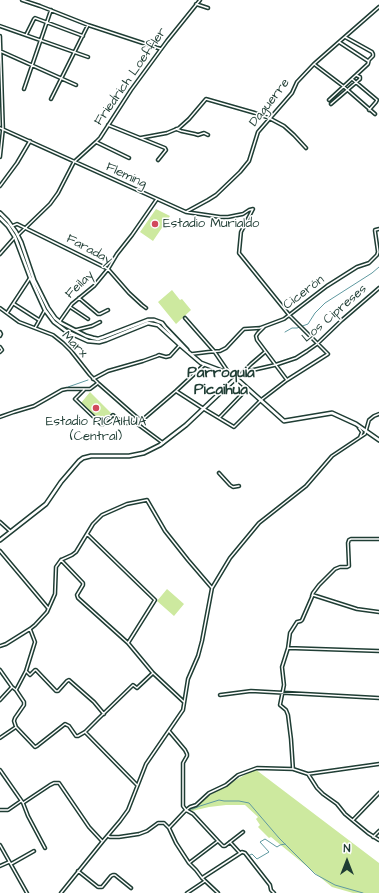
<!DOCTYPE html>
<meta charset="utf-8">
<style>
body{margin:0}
#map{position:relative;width:379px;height:893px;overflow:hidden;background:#fff;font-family:"Architects Daughter",sans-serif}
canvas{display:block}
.north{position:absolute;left:327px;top:841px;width:40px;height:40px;-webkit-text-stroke:3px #fff;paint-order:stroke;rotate:0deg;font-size:11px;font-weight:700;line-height:16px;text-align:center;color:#1f3d34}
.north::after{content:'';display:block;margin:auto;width:14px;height:18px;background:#1f3d34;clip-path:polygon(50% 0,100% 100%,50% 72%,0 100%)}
</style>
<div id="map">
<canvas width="379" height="893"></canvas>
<div class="north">N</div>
</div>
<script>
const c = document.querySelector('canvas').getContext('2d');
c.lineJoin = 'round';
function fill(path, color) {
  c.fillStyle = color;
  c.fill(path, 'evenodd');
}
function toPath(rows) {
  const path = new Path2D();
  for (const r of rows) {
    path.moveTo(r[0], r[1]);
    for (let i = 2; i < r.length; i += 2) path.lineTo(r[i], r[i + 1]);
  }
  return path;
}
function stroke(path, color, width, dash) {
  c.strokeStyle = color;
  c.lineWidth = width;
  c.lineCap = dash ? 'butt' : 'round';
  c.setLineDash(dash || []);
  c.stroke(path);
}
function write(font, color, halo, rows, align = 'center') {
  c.font = font + ' "Architects Daughter",sans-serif';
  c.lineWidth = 3;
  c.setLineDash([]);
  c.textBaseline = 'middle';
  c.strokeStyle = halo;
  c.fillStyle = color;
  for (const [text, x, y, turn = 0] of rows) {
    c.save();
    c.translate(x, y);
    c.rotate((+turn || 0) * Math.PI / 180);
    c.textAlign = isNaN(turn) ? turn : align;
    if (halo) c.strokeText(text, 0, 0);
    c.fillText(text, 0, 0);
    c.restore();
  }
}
const green = toPath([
 [156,209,170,216,153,241,140,232],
 [172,290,180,300,182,299,191,310,176,324,158,302],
 [90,392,111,413,101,423,81,403],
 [167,589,184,604,174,616,157,601],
 [255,769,379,863,379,893,353,893,332,887,271,837,269,838,258,827,260,825,256,819,258,817,245,805,226,805,209,807,192,811,189,809,189,807]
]);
const stream = toPath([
 [285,332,292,328,297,328,308,324,315,313,325,303,372,273,379,267],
 [68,387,88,380],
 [190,809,193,809,200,806,219,800,224,801,239,801,249,803,279,838,315,874,335,885,363,893],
 [248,856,252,854,257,859,269,852,260,842,265,839,277,847,280,845,285,844]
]);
const street = toPath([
 [22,0,40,6,88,25,161,49],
 [196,4,208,8],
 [0,26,88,57],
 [26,35,34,19,35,18,83,36],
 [0,36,3,129,0,157],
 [339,42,368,61],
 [0,51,76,85],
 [314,64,343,86,375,114],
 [352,79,377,100,376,102,369,110],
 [24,89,51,10],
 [51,99,88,25],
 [329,100,368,64,369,60,373,56,373,54,372,52,345,37],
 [331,104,360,79,360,77,356,75],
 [108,125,165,148,166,150,158,160],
 [0,128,186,212,220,217,228,217,243,214,249,210,253,209,241,232,239,253,290,316,328,354,287,380,261,400,234,427,204,409,176,391],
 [176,129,181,131,195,134,198,135,204,133,208,135],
 [140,138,167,133,179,128,189,119,206,99,255,113,269,118,284,126,294,135,306,148],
 [96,142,129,158],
 [0,186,17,163,30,141],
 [186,212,208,200,216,195,240,172,249,161,258,132,292,93,297,82,314,64,339,42,379,7],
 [12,226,17,224,108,269,129,293,142,305,146,308],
 [18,235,50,204,58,193,74,162,96,142,100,138,131,90,167,41,200,0],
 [0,254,15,237],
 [79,298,98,314,100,314,108,310],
 [14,304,39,320],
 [70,307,88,319],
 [0,308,19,322,53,335,63,343,71,351,90,375,98,383,90,389,67,389,62,390,34,406,14,412,0,417],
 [7,313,30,278],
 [185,318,214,351,229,373],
 [60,321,72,304,94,286,108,269,117,254,132,235,157,199],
 [264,327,258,333,256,336,257,340,287,380],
 [35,328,45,310],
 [76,330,92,326,100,322],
 [0,332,1,334,0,336],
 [0,347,2,350,0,352],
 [192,354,208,352,220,351,226,348,241,332,244,329,260,328,284,319,327,286,357,267,369,263,377,255,378,252,375,231,375,230,379,229],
 [245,370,251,364,265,352],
 [237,378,244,371,253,370,275,365,296,358,307,351,317,344,342,320,371,295,379,288],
 [93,379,108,371,143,361,157,356,159,355,166,357,170,356,180,345],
 [99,384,141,421],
 [84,390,75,399,101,424,103,424,113,415,123,423,136,423,141,421,176,391,204,365],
 [219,418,247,389],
 [136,423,163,443],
 [359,428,362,432,360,437],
 [219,473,230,485,233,487,239,486],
 [0,522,10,531],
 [87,534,155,600,128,643],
 [0,551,48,608],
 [61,560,72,555,76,552,93,524,102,515,127,504,147,500,165,531,188,560,212,588],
 [312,596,313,593,319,585,335,569,340,567,347,567,349,566,348,543,349,540,351,539,379,539],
 [30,629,35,642,26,671,16,690,24,702,24,705,15,718,14,721,16,727,35,747,37,746,65,724,69,726,76,736,78,736,85,732,98,719,133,685,137,688,153,673],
 [0,646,6,644,30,629,35,625,47,612,55,594,56,567,61,560,83,583,83,585,77,595,78,598,128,643,153,673,184,702],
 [288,648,379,651],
 [0,670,12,687],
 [26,671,30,675,35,670,36,670,56,691,58,691,67,681,69,680,94,702,104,714],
 [220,695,251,691,379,698],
 [0,700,12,687,16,690],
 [169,731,185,750,187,754,187,756,183,763,183,806,186,810,193,814,218,841],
 [85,732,137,785],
 [0,738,16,727],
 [293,769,291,739,288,715,286,710,280,705,284,685,282,667,288,648,290,633,297,622,301,621,302,620,312,597,313,595,357,609,379,612],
 [0,770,23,803,50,785,54,783,59,783,89,827,102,841],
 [308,774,317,788,323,794,337,804,345,814,368,833,379,840],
 [23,803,28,816,45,848],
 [0,810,8,810,21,801],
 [353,820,379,793],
 [169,828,185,811,190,807,196,805,209,793,226,785,238,775,257,768,293,769,308,774,379,764],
 [108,836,110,837,119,837,139,834,147,831,158,823,164,823,169,828,176,843,189,863,196,870,202,878,218,893],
 [373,837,379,831],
 [230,842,240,853],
 [0,845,27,893],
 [189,863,218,841,223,846,225,846,243,832],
 [11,864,34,851],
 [0,866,9,862],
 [78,871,98,887,102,887,111,876,113,875,115,875,131,888],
 [202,878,242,852,245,853,270,885,271,890,274,893],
 [61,893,103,841,120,821,128,810,146,764,183,710,188,679,198,656,202,641,212,588,230,558,259,523,306,486,332,456,365,434,369,420,374,416,379,414],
 [187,893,205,881]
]);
const secondary = toPath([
 [0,213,8,221,16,232,21,242,34,280,48,308,55,318,61,323,86,336,93,338,98,339,104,337,148,320,154,320,162,323,165,327,187,350],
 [0,218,8,226,15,237,30,277,45,310,54,322,66,331,88,341,99,342,106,340,148,323,158,325,180,345,201,363,230,374,236,378,284,421,332,413,356,424,379,440],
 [0,540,46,504,61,482,79,461,83,458,91,456,129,456,144,453,160,445,186,425,222,391,236,378]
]);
const markers = [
 [155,224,4,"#d1495b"],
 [96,408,4,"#d1495b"]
];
const streetNames = [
 ["Friedrich Loeffler",131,77,-55],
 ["Daguerre",270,103,-52],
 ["Fleming",126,176,25],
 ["Faraday",89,250,28],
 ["Feilay",80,285,-44],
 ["Cicerón",304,293,-37],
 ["Los Cipreses",335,314,-41],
 ["Marx",74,345,46]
];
const poiNames = [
 ["Estadio Murialdo",163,224],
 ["Estadio PICAIHUA",96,422,"center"],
 ["(Central)",96,437,"center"]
];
const quarterNames = [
 ["Parroquia",221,374],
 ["Picaihua",221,391]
];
fill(green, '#cde99f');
stroke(stream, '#5f99a0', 1);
stroke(street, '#1f3d34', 4.5);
stroke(secondary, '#1f3d34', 5.5);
stroke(street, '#fff', 1.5);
stroke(secondary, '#fff', 2.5);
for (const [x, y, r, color] of markers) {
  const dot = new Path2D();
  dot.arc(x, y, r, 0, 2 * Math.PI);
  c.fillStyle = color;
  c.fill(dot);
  stroke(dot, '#fff', 1.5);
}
write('13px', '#1f3d34', '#fff', streetNames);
write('13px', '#1f3d34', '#fff', poiNames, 'left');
write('bold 15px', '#1f3d34', '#fff', quarterNames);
</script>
